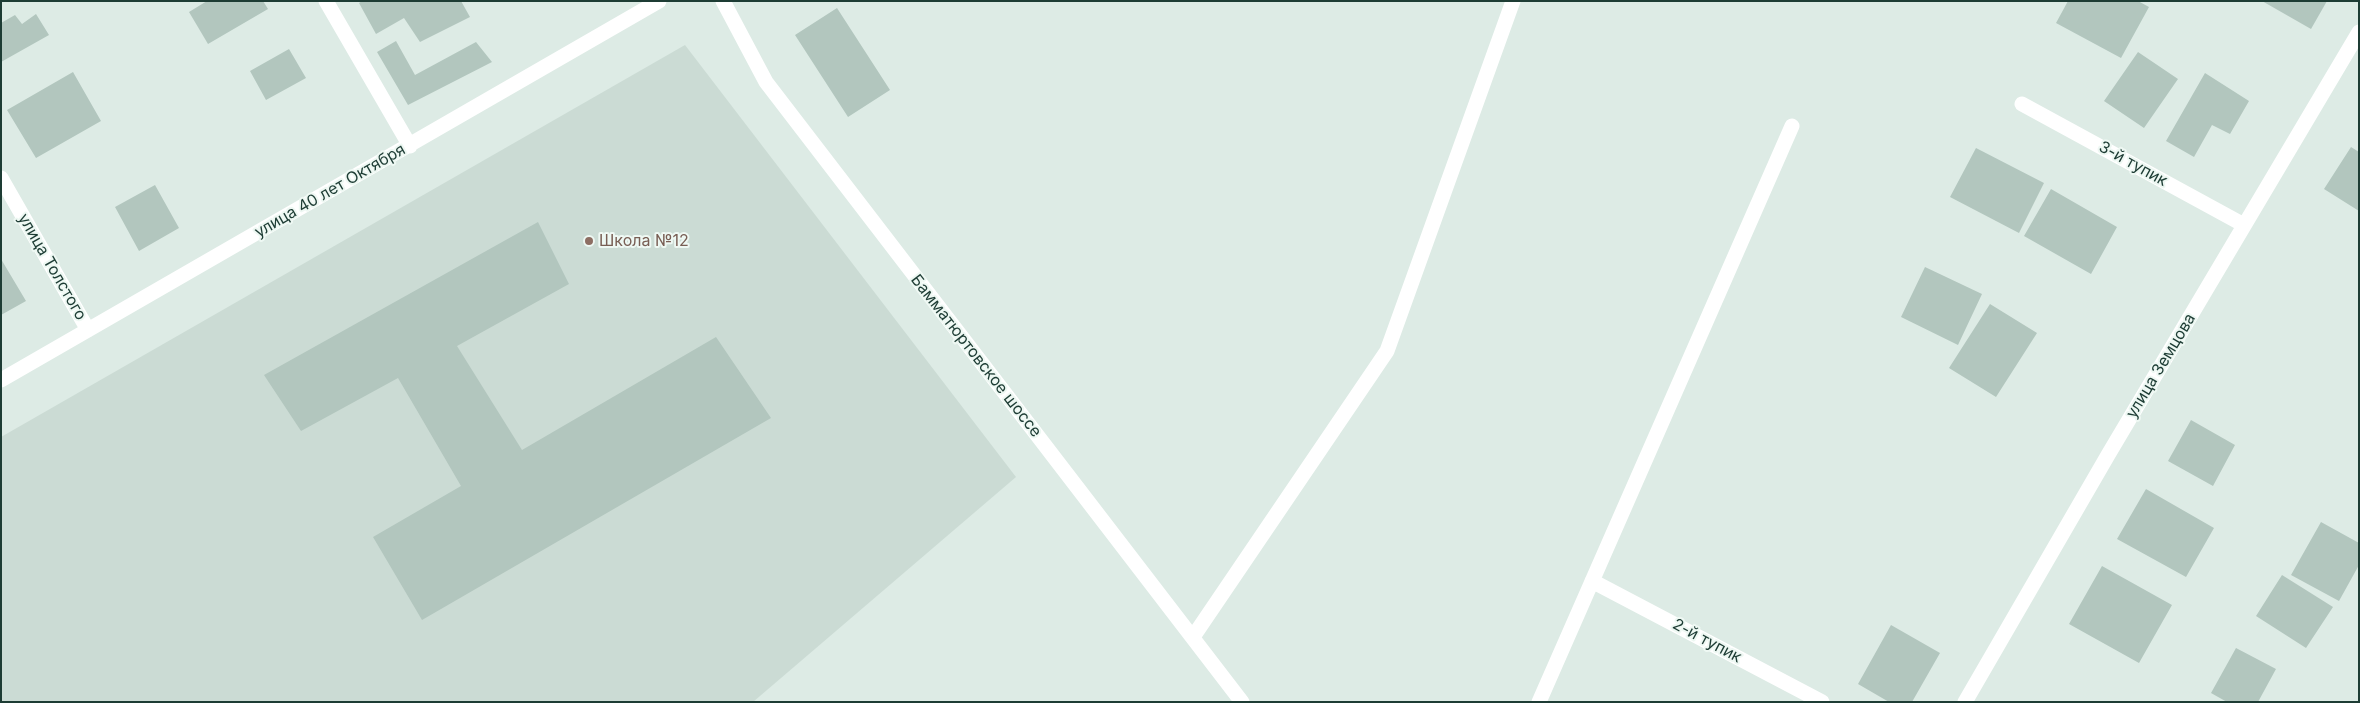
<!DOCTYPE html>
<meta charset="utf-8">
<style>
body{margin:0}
#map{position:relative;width:2360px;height:703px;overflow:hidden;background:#ddebe5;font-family:Inter,sans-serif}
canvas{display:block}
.frame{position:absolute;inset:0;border:2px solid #1d3c34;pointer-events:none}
</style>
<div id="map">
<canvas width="2360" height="703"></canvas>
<div class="frame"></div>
</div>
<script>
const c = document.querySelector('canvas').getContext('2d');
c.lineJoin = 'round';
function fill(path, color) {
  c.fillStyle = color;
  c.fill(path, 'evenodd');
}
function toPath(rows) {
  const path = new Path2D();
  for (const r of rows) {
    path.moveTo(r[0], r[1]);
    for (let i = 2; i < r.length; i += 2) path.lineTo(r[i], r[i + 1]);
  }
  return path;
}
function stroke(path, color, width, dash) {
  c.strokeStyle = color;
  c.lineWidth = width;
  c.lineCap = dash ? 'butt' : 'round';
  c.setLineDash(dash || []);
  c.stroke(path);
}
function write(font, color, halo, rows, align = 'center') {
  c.font = font + ' Inter,sans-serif';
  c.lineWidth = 4;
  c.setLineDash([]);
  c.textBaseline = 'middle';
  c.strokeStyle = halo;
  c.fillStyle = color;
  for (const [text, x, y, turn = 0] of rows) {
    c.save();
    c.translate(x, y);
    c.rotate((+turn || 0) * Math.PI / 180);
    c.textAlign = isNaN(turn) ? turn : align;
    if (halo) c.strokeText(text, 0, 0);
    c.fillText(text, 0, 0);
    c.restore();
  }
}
const built = toPath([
 [685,45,1016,477,753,702,1,702,1,437]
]);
const building = toPath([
 [207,1,263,1,268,9,208,44,189,12],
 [362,1,461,1,470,17,420,42,404,18,376,34,359,3],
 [2068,1,2138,1,2149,7,2121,58,2056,23],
 [2262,1,2327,1,2311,29],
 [837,8,890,90,848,117,795,35],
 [36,14,49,35,1,62,1,23,15,15,22,24],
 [396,41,415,75,476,42,492,62,408,105,377,52],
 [289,49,306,78,266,100,250,71],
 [2138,52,2178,79,2144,128,2104,101],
 [73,72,101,121,36,158,7,110],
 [2205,73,2249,101,2230,134,2212,125,2194,157,2166,141],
 [2351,147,2359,152,2359,211,2324,189],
 [1976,148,2044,183,2019,233,1950,197],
 [155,185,179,228,139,251,115,207],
 [2051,189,2117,227,2091,274,2024,236],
 [538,222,569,284,457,346,522,450,716,337,771,418,422,620,373,537,461,486,398,378,301,431,264,375],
 [1,259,26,301,1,315],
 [1925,267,1982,294,1958,345,1901,317],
 [1990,304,2037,333,1996,397,1949,368],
 [2191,420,2235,445,2213,486,2168,461],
 [2146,489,2214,528,2186,577,2117,539],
 [2321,522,2359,543,2359,565,2339,601,2291,575],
 [2102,566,2172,605,2139,663,2069,624],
 [2282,575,2333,607,2306,648,2256,616],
 [1891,625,1940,653,1912,702,1889,702,1858,684],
 [2236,648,2276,669,2258,702,2227,702,2211,693]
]);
const minor = toPath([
 [326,1,410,146],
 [723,1,766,82,1242,702],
 [2022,104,2244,225],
 [1,178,88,330],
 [1,380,659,1],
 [1592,581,1822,702],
 [1193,637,1387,351,1513,1],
 [1539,702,1792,126],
 [1965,702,2108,455,2359,32]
]);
const markers = [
 [589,241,5,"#8d6e63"]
];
const streetNames = [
 ["3-й тупик",2133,164,29],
 ["улица 40 лет Октября",330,191,-30],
 ["улица Толстого",52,267,60],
 ["Бамматюртовское шоссе",976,356,52],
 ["улица Земцова",2161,366,-59],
 ["2-й тупик",1707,641,28]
];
const educationNames = [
 ["Школа №12",599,241]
];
fill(built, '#cbdbd4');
fill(building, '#b2c6be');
stroke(minor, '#fff', 15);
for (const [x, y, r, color] of markers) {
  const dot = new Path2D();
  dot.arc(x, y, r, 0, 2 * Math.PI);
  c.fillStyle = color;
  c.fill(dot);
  stroke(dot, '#eef8f3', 2);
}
write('16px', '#1d3c34', '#eef8f3', streetNames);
write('16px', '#785e54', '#eef8f3', educationNames, 'left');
</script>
